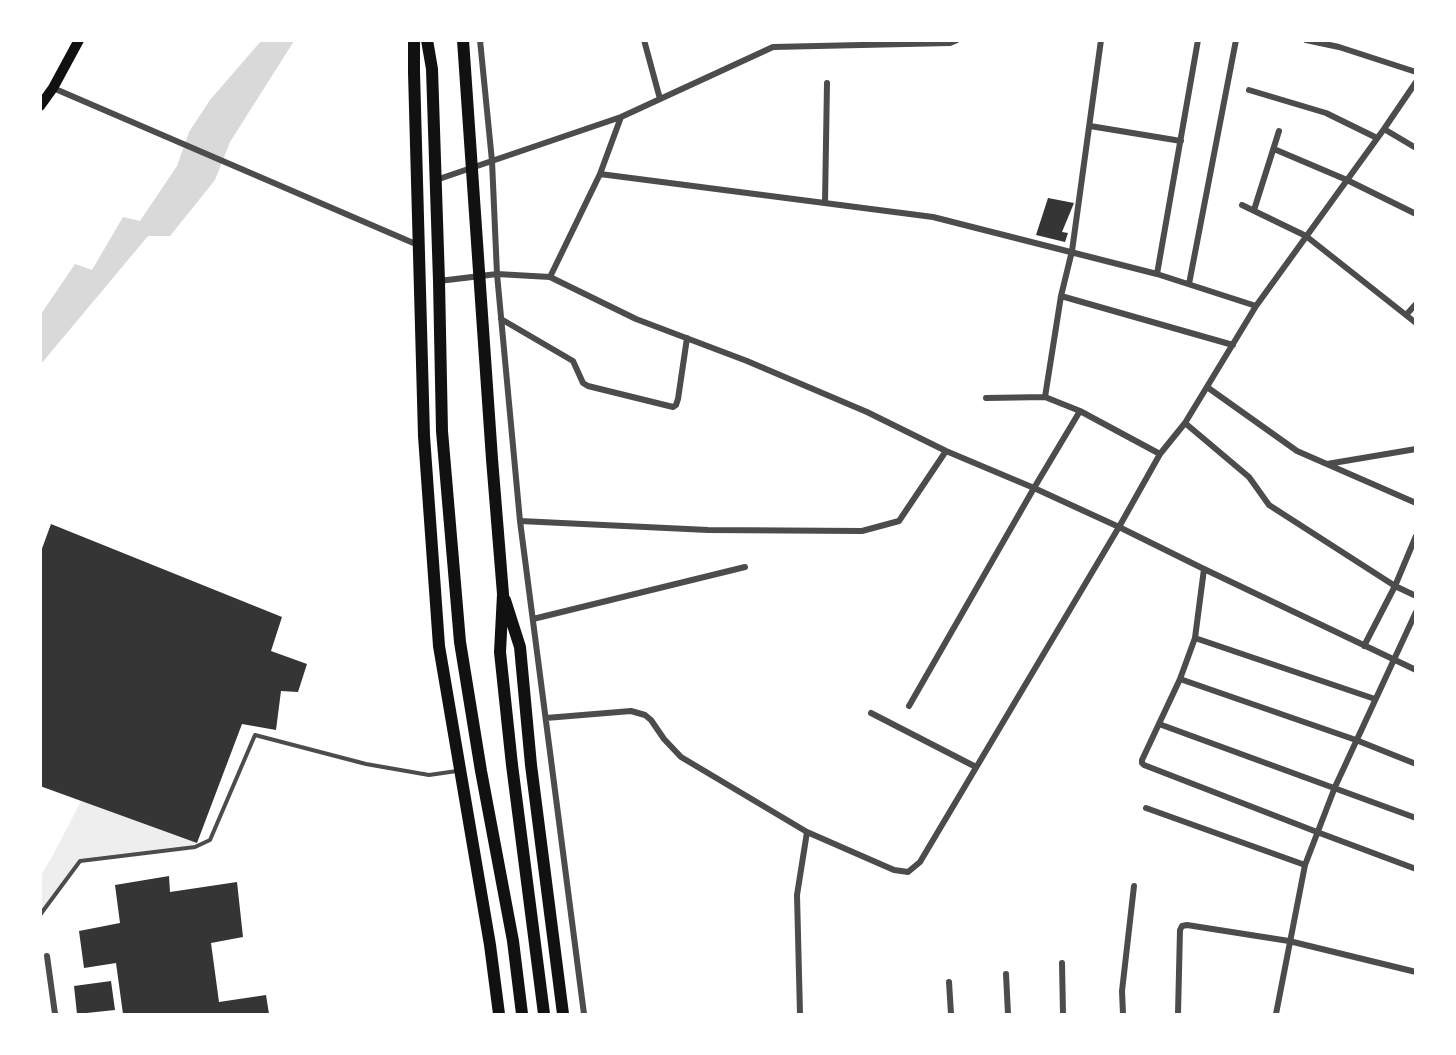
<!DOCTYPE html>
<style>
body{margin:0}
#map{position:relative;width:1456px;height:1055px;overflow:hidden;background:#fff;font-family:Cabin,sans-serif}
canvas{display:block}
.frame{position:absolute;inset:0;border:42px solid #fff;pointer-events:none}
</style>
<div id="map">
<canvas width="1456" height="1055"></canvas>
<div class="frame"></div>
</div>
<script>
const c = document.querySelector('canvas').getContext('2d');
c.lineJoin = 'round';
function fill(path, color) {
  c.fillStyle = color;
  c.fill(path, 'evenodd');
}
function toPath(rows) {
  const path = new Path2D();
  for (const r of rows) {
    path.moveTo(r[0], r[1]);
    for (let i = 2; i < r.length; i += 2) path.lineTo(r[i], r[i + 1]);
  }
  return path;
}
function stroke(path, color, width, dash) {
  c.strokeStyle = color;
  c.lineWidth = width;
  c.lineCap = dash ? 'butt' : 'round';
  c.setLineDash(dash || []);
  c.stroke(path);
}
const green = toPath([
 [81,801,197,843,191,845,78,859,41,913,41,875,52,857]
]);
const water = toPath([
 [261,41,294,41,230,142,215,180,170,236,148,236,41,364,41,314,75,264,92,270,123,217,140,221,177,166,189,132,210,100]
]);
const building = toPath([
 [1048,198,1074,203,1062,232,1068,233,1065,242,1036,235],
 [51,524,282,617,271,651,307,664,298,692,281,691,276,730,242,724,197,843,40,786,40,554],
 [169,876,170,892,237,882,243,937,211,943,219,1002,266,995,269,1014,123,1014,116,963,84,968,79,931,120,923,115,885],
 [111,981,115,1010,77,1014,74,986]
]);
const service = toPath([
 [40,915,80,861,195,847,210,840,255,735,366,764,429,775,457,771]
]);
const minor = toPath([
 [480,40,492,161,497,274,520,521,584,1014],
 [644,40,660,99],
 [1306,40,1339,47,1416,72],
 [53,88,418,245],
 [1249,90,1326,113,1377,138],
 [1090,126,1181,141],
 [1384,129,1416,148],
 [1274,149,1347,180,1416,214],
 [600,174,933,217,1157,274,1256,306,1384,129,1416,82],
 [436,180,621,117,773,47,950,43,957,40],
 [825,203,827,83],
 [1242,205,1306,236,1416,323],
 [1254,210,1279,131],
 [1157,274,1198,40],
 [550,277,600,174,621,117],
 [439,281,497,274,550,277,636,319,747,361,867,412,946,451,1034,488,1119,527,1204,569,1416,670],
 [1189,284,1236,40],
 [1061,296,1233,345],
 [1406,315,1416,304],
 [501,319,573,361,583,383,588,386,673,407,676,405,678,399,687,338],
 [1207,387,1297,451,1416,503],
 [1045,397,1061,296,1072,251,1101,40],
 [986,398,1045,397,1080,411,1160,454],
 [1185,423,1249,477,1269,505,1395,586,1416,596],
 [1327,464,1416,449],
 [520,521,708,530,862,531,899,521,946,451],
 [1204,569,1195,638,1180,679,1142,760,1142,763,1144,765,1317,832,1416,869],
 [533,619,745,567],
 [1195,638,1375,699],
 [1364,646,1395,586,1416,536],
 [1180,679,1356,740,1416,764],
 [909,706,1034,488,1080,411],
 [871,713,976,767],
 [546,718,631,711,645,715,651,720,664,739,681,757,807,832],
 [1159,724,1416,818],
 [1146,808,1305,865],
 [47,956,55,1014],
 [1062,963,1063,1014],
 [1006,974,1008,1014],
 [949,982,951,1014],
 [800,1014,797,895,807,832,894,870,908,872,920,862,1119,527,1160,454,1185,423,1256,306],
 [1123,1014,1122,991,1134,886],
 [1178,1014,1180,930,1182,926,1187,925,1289,941,1416,972],
 [1276,1014,1305,865,1335,787,1416,612]
]);
const primary = toPath([
 [40,106,53,88,79,40]
]);
const trunk = toPath([
 [414,40,414,72,424,436,439,646,490,945,499,1014],
 [427,40,432,69,439,281,442,431,460,642,481,771,513,941,522,1014],
 [463,40,492,459,503,594,500,652,512,765,544,1014],
 [505,600,520,647,531,765,563,1014]
]);
fill(green, '#eee');
fill(water, '#d9d9d9');
fill(building, '#353535');
stroke(service, '#4c4c4c', 4);
stroke(minor, '#4c4c4c', 6);
stroke(primary, '#111', 10);
stroke(trunk, '#111', 12);
</script>
